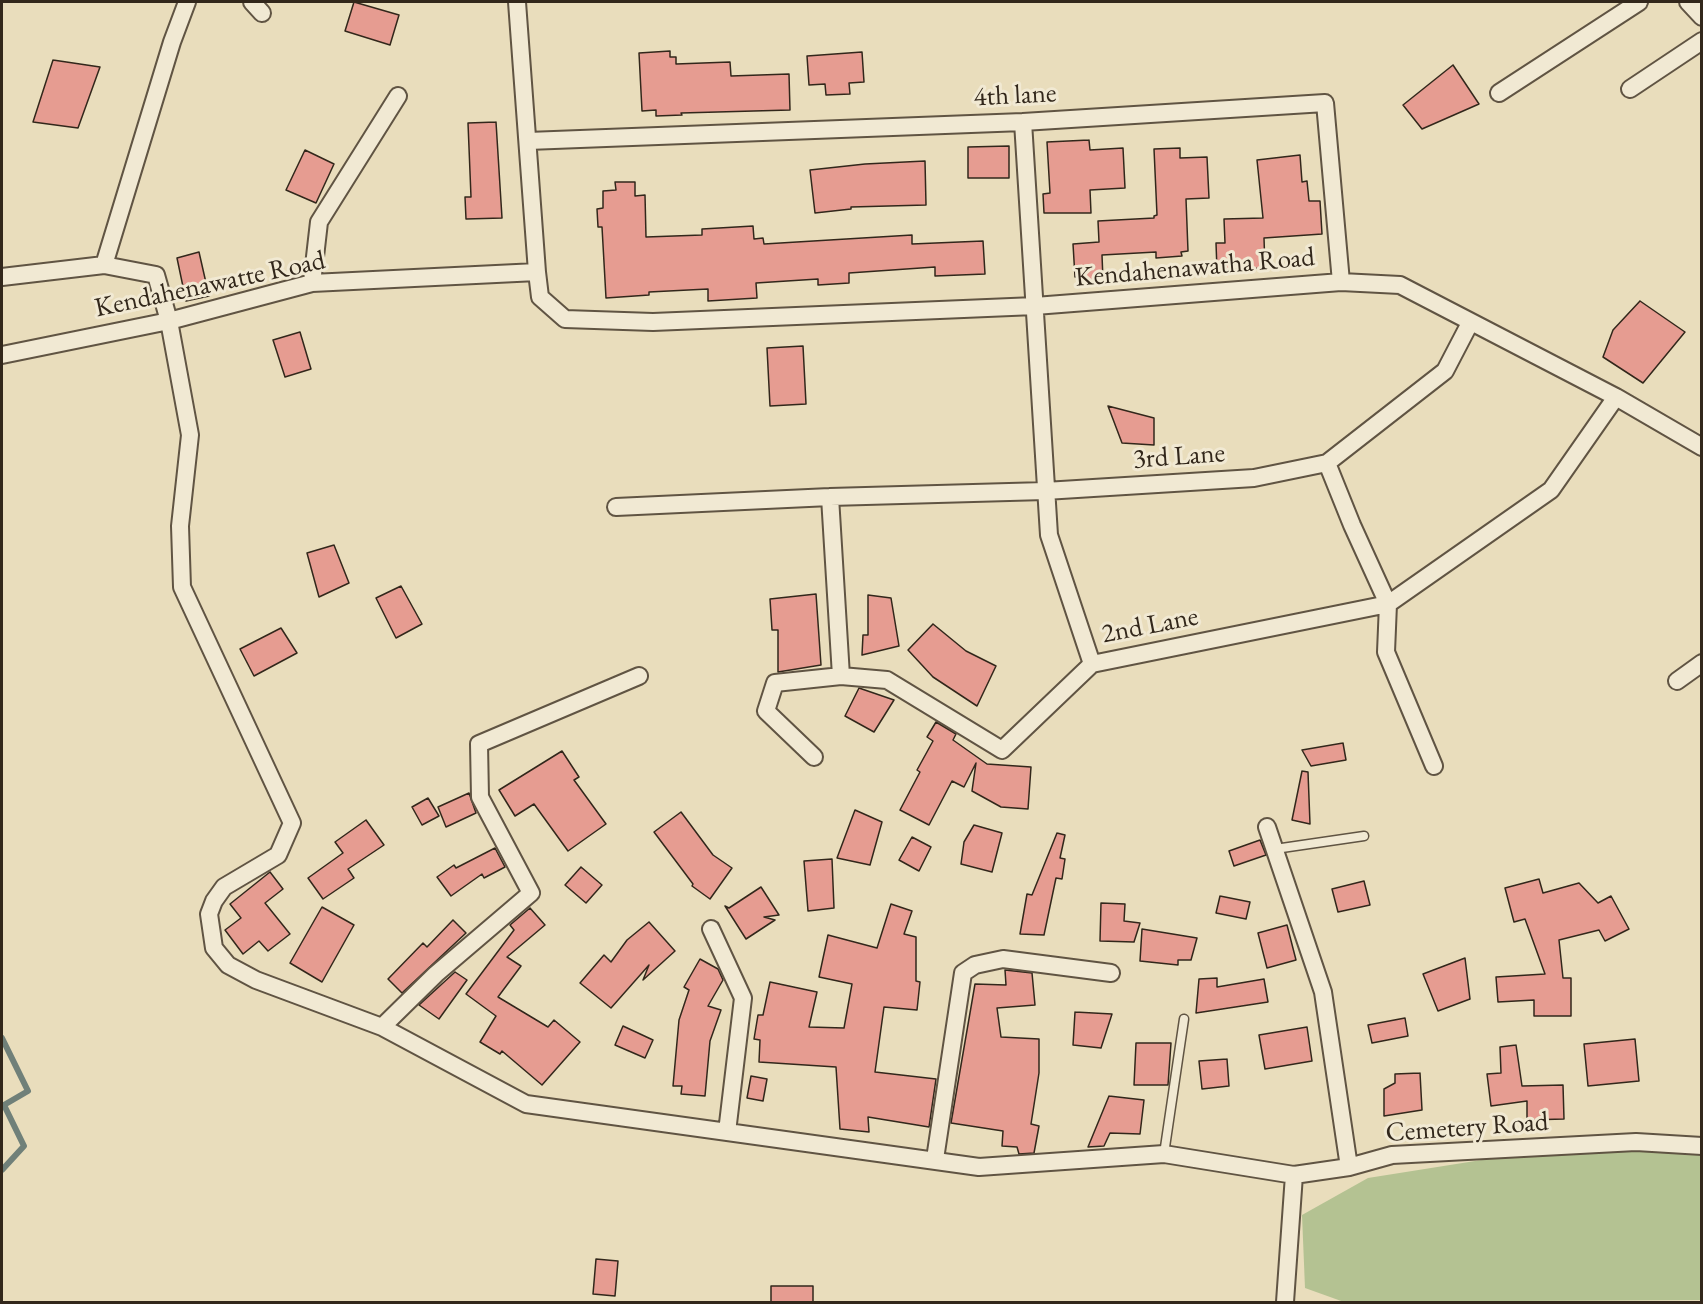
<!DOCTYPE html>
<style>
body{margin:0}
#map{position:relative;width:1703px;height:1304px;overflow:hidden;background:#e9ddbc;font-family:"EB Garamond",serif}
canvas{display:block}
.frame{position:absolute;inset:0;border:3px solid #32271b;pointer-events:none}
</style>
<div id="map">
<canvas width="1703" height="1304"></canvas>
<div class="frame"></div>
</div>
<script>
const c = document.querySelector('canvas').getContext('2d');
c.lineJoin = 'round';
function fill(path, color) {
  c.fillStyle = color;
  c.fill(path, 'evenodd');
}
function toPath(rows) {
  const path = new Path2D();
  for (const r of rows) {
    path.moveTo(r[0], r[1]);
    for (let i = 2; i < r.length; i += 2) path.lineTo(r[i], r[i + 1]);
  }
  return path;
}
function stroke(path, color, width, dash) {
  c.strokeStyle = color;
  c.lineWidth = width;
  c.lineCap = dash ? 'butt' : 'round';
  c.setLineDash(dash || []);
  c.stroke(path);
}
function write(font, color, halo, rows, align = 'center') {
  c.font = font + ' "EB Garamond",serif';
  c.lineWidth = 6;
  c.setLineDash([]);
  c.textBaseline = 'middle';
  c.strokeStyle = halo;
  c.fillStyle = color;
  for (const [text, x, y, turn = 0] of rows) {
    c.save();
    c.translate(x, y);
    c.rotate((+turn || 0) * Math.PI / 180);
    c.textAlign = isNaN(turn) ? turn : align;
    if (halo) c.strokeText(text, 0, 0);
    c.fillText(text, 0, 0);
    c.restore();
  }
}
const green = toPath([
 [1702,1140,1701,1300,1344,1302,1305,1288,1302,1215,1368,1178,1557,1148]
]);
const stream = toPath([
 [2,1038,28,1091,4,1105,24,1146,2,1170]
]);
const building = toPath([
 [354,2,399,15,390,45,345,31,354,2],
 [670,51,670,57,676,57,676,64,730,62,731,76,789,74,790,110,681,113,682,115,656,116,656,110,642,111,639,53,670,51],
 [862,52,864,82,849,83,850,94,826,95,825,84,809,85,807,56,862,52],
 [53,60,100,67,78,128,33,122,53,60],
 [1453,65,1479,104,1422,129,1403,105,1453,65],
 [496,122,502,218,466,219,465,197,471,197,468,123,496,122],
 [1089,140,1090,150,1123,148,1125,188,1090,190,1091,213,1044,213,1043,194,1050,193,1047,142,1089,140],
 [1009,146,1009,178,968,178,968,147,1009,146],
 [1180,148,1180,158,1207,157,1209,198,1186,199,1188,251,1181,252,1182,256,1156,258,1156,252,1102,255,1103,280,1086,281,1085,276,1075,277,1073,244,1099,242,1098,221,1154,218,1154,216,1157,215,1154,149,1180,148],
 [305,150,334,164,316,203,286,190,305,150],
 [1300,155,1302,182,1307,181,1309,201,1320,201,1322,234,1264,238,1265,268,1217,270,1216,243,1225,243,1224,219,1263,218,1257,160,1300,155],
 [925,161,926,205,851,207,851,209,815,213,810,170,865,164,925,161],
 [615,182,635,182,635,196,645,195,646,237,702,235,702,229,753,226,754,239,763,238,764,244,912,235,912,244,983,241,985,274,935,276,935,267,849,273,849,283,818,285,818,279,756,283,757,298,708,301,708,289,649,292,649,295,606,298,602,227,598,227,597,209,603,208,603,191,616,190,615,182],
 [199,252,209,296,186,301,177,258,199,252],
 [1640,301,1685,332,1643,383,1603,357,1613,330,1640,301],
 [300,332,311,369,285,377,273,340,300,332],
 [803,346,806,404,770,406,767,348,803,346],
 [1108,406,1154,418,1154,445,1122,443,1108,406],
 [334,545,349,583,319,597,307,553,334,545],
 [401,586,422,624,396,638,376,598,401,586],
 [816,594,821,665,778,672,778,630,772,630,770,599,816,594],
 [868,595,891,598,899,646,862,655,863,635,868,635,868,595],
 [933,624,966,651,996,666,977,706,933,677,908,650,933,624],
 [281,628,297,653,254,676,240,649,281,628],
 [859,688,894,700,874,732,845,716,859,688],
 [936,722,956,734,953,740,987,764,1031,767,1028,809,1001,807,972,791,976,763,964,787,952,781,929,825,900,810,920,772,917,770,933,741,927,737,936,722],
 [1343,743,1346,760,1311,766,1302,750,1343,743],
 [562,751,579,777,574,780,606,824,568,851,534,804,515,816,499,790,562,751],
 [1302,771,1308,772,1310,824,1292,820,1302,771],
 [469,793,476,813,446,827,438,807,469,793],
 [428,798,439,816,422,825,412,807,428,798],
 [855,810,882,822,870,865,837,858,855,810],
 [681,812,713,855,732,868,710,899,692,886,693,884,654,832,681,812],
 [366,820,384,845,348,869,354,878,323,899,308,878,343,853,335,842,366,820],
 [974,825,1002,833,992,872,961,864,964,842,974,825],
 [1057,833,1065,835,1060,858,1065,859,1062,879,1056,878,1044,935,1020,934,1027,894,1032,895,1057,833],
 [912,837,931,847,919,871,899,860,912,837],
 [1260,840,1266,855,1234,866,1229,851,1260,840],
 [495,848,505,867,484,878,482,874,451,896,437,877,454,865,456,868,495,848],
 [832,859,834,908,808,911,804,861,832,859],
 [581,867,602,885,586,903,565,885,581,867],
 [270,872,283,889,265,903,290,934,268,951,259,941,243,954,225,930,241,918,230,904,270,872],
 [1539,879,1543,893,1579,883,1598,903,1611,896,1629,929,1605,941,1599,930,1559,940,1563,978,1571,978,1571,1016,1534,1016,1534,1000,1498,1002,1496,977,1545,974,1525,919,1514,922,1505,888,1539,879],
 [1364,881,1370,905,1338,912,1332,889,1364,881],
 [761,887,779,915,764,917,775,920,746,939,725,906,729,908,761,887],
 [1220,896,1250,902,1246,919,1216,913,1220,896],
 [1101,903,1125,904,1124,921,1140,923,1134,942,1100,941,1101,903],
 [891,904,912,911,904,934,916,937,916,981,920,982,917,1010,884,1007,875,1072,936,1079,929,1127,868,1117,869,1132,840,1129,836,1067,759,1062,760,1040,754,1039,758,1015,763,1015,770,982,817,992,809,1027,844,1028,852,984,819,977,828,935,877,948,891,904],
 [322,907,354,925,322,982,290,963,322,907],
 [530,908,545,925,507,957,521,966,498,997,548,1027,554,1020,580,1042,542,1085,502,1051,500,1054,480,1042,496,1016,466,994,514,930,510,925,530,908],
 [453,920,466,933,402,993,388,979,423,943,427,947,453,920],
 [649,922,675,951,643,980,649,965,611,1008,580,983,604,955,611,962,627,940,649,922],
 [1287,925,1296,960,1267,968,1258,933,1287,925],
 [1142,929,1197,938,1191,960,1178,960,1178,965,1140,961,1142,929],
 [1465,958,1470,999,1438,1011,1423,974,1465,958],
 [700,959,718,969,723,980,708,1006,721,1010,710,1041,705,1096,681,1094,682,1086,673,1086,679,1020,689,990,684,987,700,959],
 [1005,970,1032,973,1035,1005,997,1008,1001,1037,1039,1039,1039,1073,1031,1124,1039,1126,1034,1153,1019,1154,1017,1147,1002,1146,1003,1131,951,1123,975,984,1006,985,1005,970],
 [455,972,467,980,439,1019,419,1005,455,972],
 [1217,978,1217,987,1264,979,1268,1002,1196,1013,1199,979,1217,978],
 [1075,1012,1112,1014,1101,1048,1073,1045,1075,1012],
 [1405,1018,1408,1036,1372,1043,1368,1025,1405,1018],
 [623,1026,653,1040,645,1058,615,1045,623,1026],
 [1307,1027,1312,1061,1265,1069,1259,1035,1307,1027],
 [1635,1039,1639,1081,1588,1086,1584,1044,1635,1039],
 [1136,1043,1171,1043,1168,1085,1134,1085,1136,1043],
 [1516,1045,1522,1086,1563,1085,1564,1119,1527,1120,1527,1101,1491,1106,1487,1074,1501,1073,1500,1047,1516,1045],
 [1227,1059,1229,1086,1202,1089,1199,1061,1227,1059],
 [1420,1073,1422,1110,1384,1116,1384,1089,1395,1083,1395,1074,1420,1073],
 [751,1076,767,1079,763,1101,747,1098,751,1076],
 [1109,1096,1144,1100,1140,1134,1110,1133,1104,1146,1088,1147,1109,1096],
 [596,1259,618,1261,615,1296,593,1294,596,1259],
 [771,1286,813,1286,813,1302,771,1302,771,1286]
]);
const lane = toPath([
 [1275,849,1364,836],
 [1164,1154,1184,1019]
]);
const street = toPath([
 [252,2,262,13],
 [517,2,537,272],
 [1688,2,1702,17],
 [1630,89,1702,41],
 [1499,93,1639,2],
 [1023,122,1049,535,1092,664],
 [528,141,1023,122,1325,103,1341,282],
 [104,265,172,42,187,2],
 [2,277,104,265,156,275,169,321,190,435,180,526,182,587,292,823,278,855,224,887,214,901,209,914,214,948,228,965,256,980,382,1027,526,1104,979,1167,1164,1154,1294,1175],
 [312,283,319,222,398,96],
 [2,355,169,321,312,283,537,272,540,297,565,319,653,322,1035,306,1341,282,1400,285,1616,397,1702,447],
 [1327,463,1352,525,1388,604,1386,652,1434,766],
 [830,497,841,676,887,680,1002,750,1092,664,1388,604,1551,490,1616,397],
 [616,507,830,497,1045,491,1254,478,1327,463,1445,371,1470,323],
 [1677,681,1702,663],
 [814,757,766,711,775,683,841,676],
 [1267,827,1323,992,1349,1167],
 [711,929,743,998,727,1132],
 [382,1027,436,974,531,893,480,797,479,744,639,676],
 [935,1159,963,973,975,965,1003,959,1111,973],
 [1285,1302,1294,1175,1349,1167,1392,1155,1636,1142,1702,1146]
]);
const streetNames = [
 ["4th lane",1015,96,-3],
 ["Kendahenawatha Road",1195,268,-5],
 ["Kendahenawatte Road",210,285,-12],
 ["3rd Lane",1179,457,-4],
 ["2nd Lane",1150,626,-11],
 ["Cemetery Road",1467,1128,-4]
];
fill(green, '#b4c292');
stroke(stream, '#708079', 6);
fill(building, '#e69c91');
stroke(building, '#32271b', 1.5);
stroke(lane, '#605443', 11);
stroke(street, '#605443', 20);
stroke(lane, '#f1e9d3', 8);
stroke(street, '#f1e9d3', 16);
write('27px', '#32271b', '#f1e9d3', streetNames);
</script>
